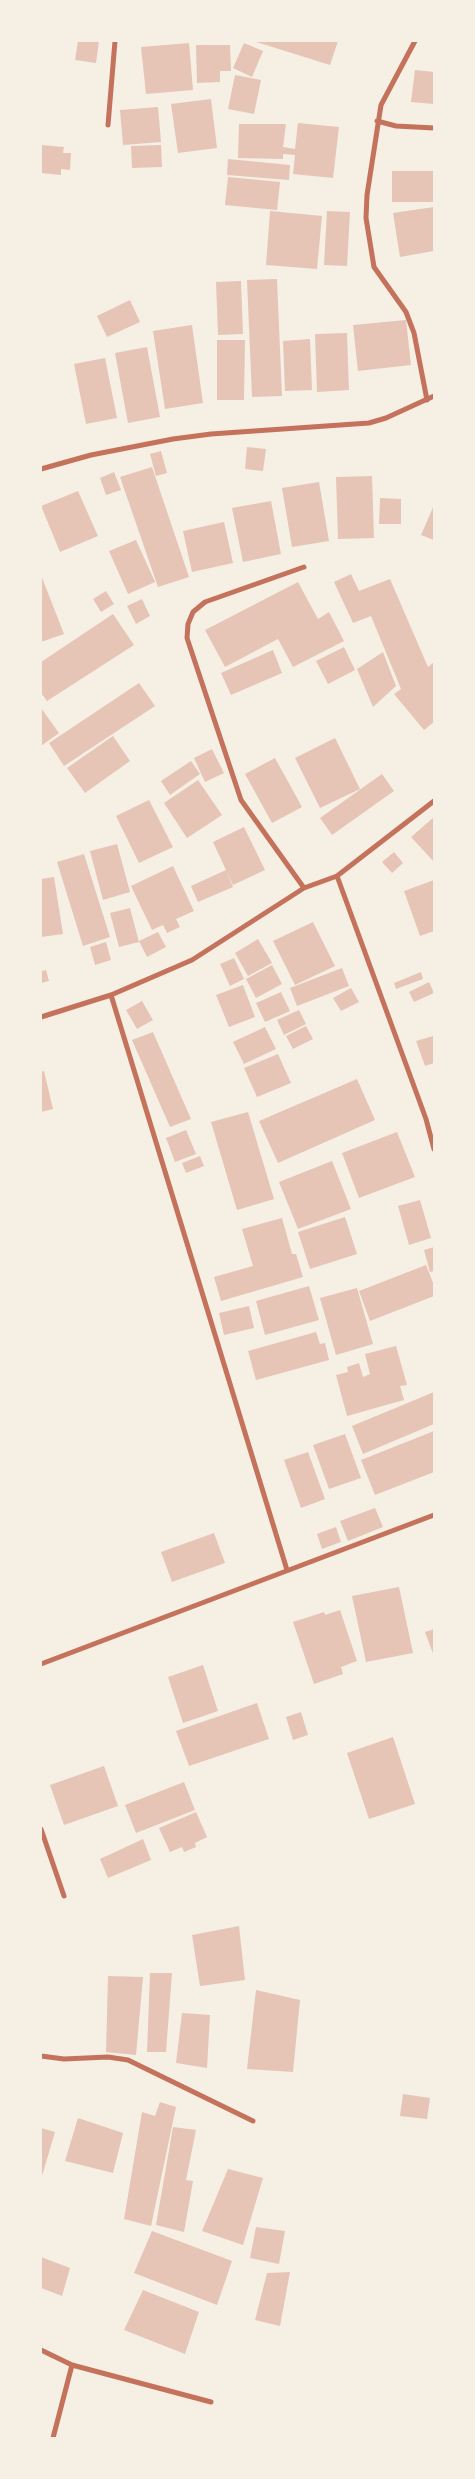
<!DOCTYPE html>
<style>
body{margin:0}
#map{position:relative;width:475px;height:2479px;overflow:hidden;background:#f6efe4;font-family:Lato,sans-serif}
canvas{display:block}
.frame{position:absolute;inset:0;border:42px solid #f6efe4;pointer-events:none}
</style>
<div id="map">
<canvas width="475" height="2479"></canvas>
<div class="frame"></div>
</div>
<script>
const c = document.querySelector('canvas').getContext('2d');
c.lineJoin = 'round';
function fill(path, color) {
  c.fillStyle = color;
  c.fill(path, 'evenodd');
}
function toPath(rows) {
  const path = new Path2D();
  for (const r of rows) {
    path.moveTo(r[0], r[1]);
    for (let i = 2; i < r.length; i += 2) path.lineTo(r[i], r[i + 1]);
  }
  return path;
}
function stroke(path, color, width, dash) {
  c.strokeStyle = color;
  c.lineWidth = width;
  c.lineCap = dash ? 'butt' : 'round';
  c.setLineDash(dash || []);
  c.stroke(path);
}
const building = toPath([
 [78,41,99,41,96,63,75,60],
 [253,41,338,41,330,65],
 [189,43,193,90,146,94,141,47],
 [244,43,263,51,252,77,233,68],
 [196,45,230,45,231,71,220,71,220,82,197,83],
 [415,70,434,72,434,104,411,102],
 [235,75,261,80,254,114,228,109],
 [211,99,217,148,178,153,171,104],
 [158,107,161,142,123,145,120,110],
 [298,123,339,127,333,178,293,174,295,155,283,154,283,159,238,158,239,124,286,124,283,147,295,149],
 [41,145,64,147,63,153,71,153,70,170,61,169,61,175,41,173],
 [161,145,162,167,132,168,131,146],
 [228,159,290,165,289,180,227,175],
 [392,171,434,171,433,202,392,202],
 [228,177,280,182,277,210,225,205],
 [434,207,434,251,400,257,393,213],
 [270,211,322,216,317,269,266,265],
 [327,211,350,212,347,266,324,265],
 [277,279,282,396,252,397,247,280],
 [241,281,243,334,218,335,216,282],
 [130,300,140,322,107,337,97,316],
 [406,320,411,365,358,371,353,325],
 [192,325,203,403,165,409,153,331],
 [347,333,349,390,317,392,315,334],
 [310,339,312,390,285,391,283,341],
 [217,340,245,340,244,400,217,400],
 [147,347,160,417,128,423,115,353],
 [105,358,117,418,86,424,74,364],
 [247,447,266,449,263,471,245,469],
 [161,451,167,473,156,476,150,454],
 [152,467,189,577,158,587,120,477],
 [114,472,121,490,106,495,100,478],
 [372,476,374,538,338,539,336,477],
 [319,482,329,541,292,547,282,488],
 [78,491,98,536,60,552,41,506],
 [380,498,401,499,401,524,379,524],
 [271,501,281,554,243,562,232,508],
 [434,505,434,540,421,535],
 [224,522,233,563,192,572,183,531],
 [136,540,155,582,128,594,109,551],
 [351,574,359,591,390,579,428,667,434,662,434,722,424,730,394,694,401,689,371,616,353,623,334,582],
 [41,575,64,634,41,642],
 [298,582,318,619,329,612,344,641,293,667,278,639,225,667,205,630],
 [106,591,114,604,101,612,93,599],
 [142,599,150,616,136,624,127,606],
 [113,614,134,645,47,701,41,693,41,662],
 [344,647,355,670,328,684,316,661],
 [273,650,282,673,231,695,221,673],
 [383,652,396,686,373,707,357,669],
 [139,683,155,706,64,766,49,743],
 [41,708,59,733,41,746],
 [113,736,130,761,85,793,67,768],
 [335,738,360,789,320,808,295,758],
 [212,749,224,773,205,782,194,758],
 [275,758,302,807,272,823,245,774],
 [191,761,200,774,170,795,161,781],
 [382,774,394,791,332,835,320,818],
 [198,780,222,815,187,838,164,803],
 [149,800,173,847,139,863,116,816],
 [434,817,434,862,411,837],
 [244,827,265,870,233,885,213,842],
 [117,844,130,892,103,900,90,851],
 [394,852,403,863,392,873,382,862],
 [84,854,110,937,83,946,57,862],
 [173,866,194,911,176,919,180,927,167,933,163,925,152,930,131,886],
 [226,870,233,887,198,902,191,886],
 [54,877,63,934,41,937,41,879],
 [434,880,434,931,420,936,404,891],
 [130,908,139,942,119,947,110,913],
 [313,922,335,966,295,985,273,941],
 [158,932,166,947,147,957,139,941],
 [258,939,272,963,248,976,235,953],
 [106,942,111,960,95,965,90,947],
 [234,958,244,979,230,986,220,964],
 [272,965,282,984,256,998,246,979],
 [342,968,349,986,297,1006,290,988],
 [46,970,49,981,41,983,41,971],
 [421,972,423,979,396,989,394,983],
 [429,982,434,993,414,1002,409,992],
 [243,985,255,1017,229,1027,216,995],
 [351,988,359,1002,341,1011,333,998],
 [281,992,290,1011,265,1022,256,1003],
 [142,1001,153,1020,137,1029,126,1010],
 [299,1010,306,1024,284,1035,277,1020],
 [306,1026,313,1039,293,1049,286,1036],
 [265,1027,276,1049,244,1064,233,1042],
 [153,1032,191,1119,170,1127,132,1040],
 [433,1036,434,1063,425,1066,416,1041],
 [278,1054,291,1083,257,1097,244,1068],
 [44,1071,53,1109,41,1112,41,1072],
 [357,1079,375,1120,278,1163,259,1121],
 [248,1112,274,1199,237,1210,211,1122],
 [186,1130,196,1154,175,1162,166,1138],
 [397,1132,415,1177,359,1198,342,1153],
 [200,1156,204,1166,186,1173,182,1163],
 [332,1161,351,1209,298,1229,279,1182],
 [420,1200,431,1238,409,1245,398,1206],
 [345,1217,357,1254,310,1269,298,1232],
 [282,1218,292,1254,296,1254,303,1277,221,1301,214,1277,253,1266,242,1229],
 [434,1247,434,1271,430,1272,424,1250],
 [426,1265,434,1285,434,1296,370,1321,359,1291],
 [309,1286,319,1320,265,1335,256,1301],
 [357,1288,373,1344,336,1355,320,1298],
 [249,1306,254,1328,224,1335,219,1313],
 [316,1332,320,1344,325,1343,329,1360,256,1380,248,1351],
 [396,1346,407,1385,400,1386,404,1400,347,1416,336,1375,348,1372,347,1367,359,1363,363,1377,370,1374,365,1354],
 [434,1392,434,1424,363,1454,352,1426],
 [434,1431,434,1472,375,1495,361,1460],
 [345,1434,361,1478,329,1489,313,1445],
 [308,1452,325,1499,301,1508,284,1460],
 [375,1508,383,1527,348,1541,340,1521],
 [336,1527,341,1542,322,1549,317,1534],
 [214,1533,225,1563,172,1582,161,1552],
 [399,1587,413,1653,366,1662,352,1596],
 [340,1610,357,1661,341,1667,343,1674,314,1684,293,1622,324,1612,325,1615],
 [434,1629,434,1656,425,1632],
 [203,1665,218,1711,183,1723,168,1677],
 [257,1703,269,1739,189,1766,176,1731],
 [301,1712,308,1735,293,1740,286,1717],
 [393,1737,415,1804,369,1819,347,1753],
 [104,1766,118,1806,64,1825,50,1785],
 [184,1782,195,1810,136,1833,125,1805],
 [196,1812,207,1837,195,1843,196,1847,184,1852,182,1847,170,1852,159,1828],
 [143,1839,151,1860,108,1878,100,1859],
 [239,1926,245,1980,200,1986,192,1935],
 [150,1973,172,1973,166,2052,147,2052],
 [108,1976,143,1977,136,2055,106,2052],
 [256,1990,300,2000,293,2072,247,2069],
 [182,2013,210,2015,207,2068,176,2063],
 [403,2094,430,2098,427,2119,400,2116],
 [160,2102,176,2107,151,2226,124,2219,142,2112,155,2116],
 [78,2118,123,2133,113,2173,65,2161],
 [173,2127,196,2130,186,2180,193,2181,184,2232,156,2225],
 [41,2128,55,2132,42,2176,41,2176],
 [228,2169,263,2178,243,2245,202,2231],
 [256,2227,285,2231,279,2264,250,2258],
 [152,2231,232,2261,217,2305,134,2273],
 [41,2257,70,2268,62,2296,41,2288],
 [290,2272,280,2326,255,2320,267,2273],
 [143,2290,199,2312,185,2354,124,2330]
]);
const minor = toPath([
 [415,41,381,105,367,195,366,218,374,267,406,312,414,333,427,400],
 [377,121,396,126,434,128],
 [108,125,115,41],
 [41,469,91,455,173,439,211,434,369,423,386,418,434,396],
 [304,567,205,602,193,612,188,624,187,638,241,800,304,888],
 [337,876,426,1119,434,1149],
 [111,995,287,1570],
 [41,1017,111,995,192,960,304,888,337,876,434,801],
 [41,1664,434,1515],
 [41,1829,64,1896],
 [41,2056,64,2059,108,2057,128,2060,253,2121],
 [41,2350,72,2365,211,2402],
 [53,2438,72,2365]
]);
fill(building, '#e6c5b7');
stroke(minor, '#c5725c', 5);
</script>
